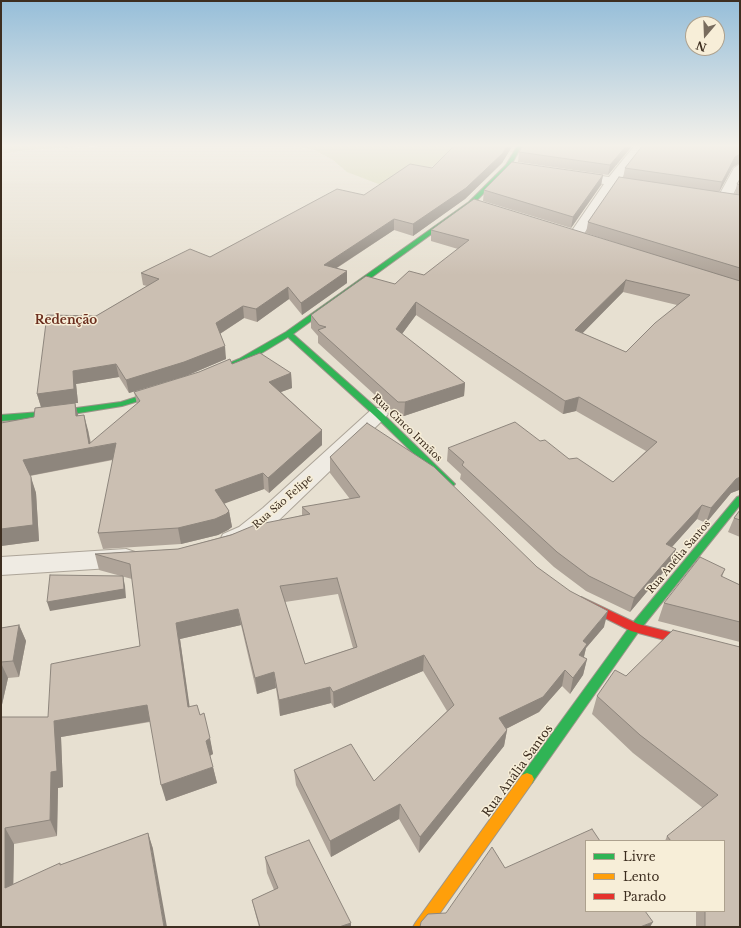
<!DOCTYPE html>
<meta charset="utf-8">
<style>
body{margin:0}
#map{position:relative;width:741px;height:928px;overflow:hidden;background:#e7e0d1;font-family:"Libre Baskerville",serif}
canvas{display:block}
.frame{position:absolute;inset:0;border:2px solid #3d2e20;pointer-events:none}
.legend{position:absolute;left:585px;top:840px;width:140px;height:72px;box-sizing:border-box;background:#f7eed8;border:1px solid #ada18e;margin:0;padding:5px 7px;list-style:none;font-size:12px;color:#3d2e20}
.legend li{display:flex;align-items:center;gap:8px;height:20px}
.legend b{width:20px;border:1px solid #ada18e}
.north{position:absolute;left:685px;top:16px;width:40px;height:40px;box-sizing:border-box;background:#f7eed8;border:1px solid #ada18e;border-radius:50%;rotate:199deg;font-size:11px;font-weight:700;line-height:16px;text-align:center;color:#3d2e20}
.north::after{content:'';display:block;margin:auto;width:14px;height:18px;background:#786c5e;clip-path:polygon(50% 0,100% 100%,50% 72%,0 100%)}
</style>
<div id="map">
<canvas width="741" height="928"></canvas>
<div class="frame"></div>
<ul class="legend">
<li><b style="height:5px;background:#30b455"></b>Livre</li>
<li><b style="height:5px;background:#ff9f0a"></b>Lento</li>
<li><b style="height:5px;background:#e5322d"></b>Parado</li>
</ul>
<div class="north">N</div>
</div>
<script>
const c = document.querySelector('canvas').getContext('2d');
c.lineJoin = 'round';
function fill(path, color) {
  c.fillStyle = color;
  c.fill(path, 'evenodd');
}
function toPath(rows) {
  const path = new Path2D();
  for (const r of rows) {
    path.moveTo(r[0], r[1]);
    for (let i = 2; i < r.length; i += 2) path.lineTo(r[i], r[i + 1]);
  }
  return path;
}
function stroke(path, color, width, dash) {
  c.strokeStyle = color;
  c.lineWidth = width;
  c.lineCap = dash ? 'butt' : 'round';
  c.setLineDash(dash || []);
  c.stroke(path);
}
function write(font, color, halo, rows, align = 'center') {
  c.font = font + ' "Libre Baskerville",serif';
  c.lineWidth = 3;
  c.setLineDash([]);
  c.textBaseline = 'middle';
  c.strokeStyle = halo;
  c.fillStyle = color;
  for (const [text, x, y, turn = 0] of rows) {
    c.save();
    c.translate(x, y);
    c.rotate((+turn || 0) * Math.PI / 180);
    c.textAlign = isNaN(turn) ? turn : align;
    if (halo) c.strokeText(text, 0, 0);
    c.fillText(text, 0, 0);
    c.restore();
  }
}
const green = toPath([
 [1,145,119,145,29,150,1,154],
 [286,145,468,145,439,163,409,178,381,185,347,172,333,160,314,150]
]);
const street = toPath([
 [635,145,647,145,621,179,644,182,651,186,644,190,616,186,581,238,571,238,569,235,604,184,573,180,567,176,573,172,609,177,635,145],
 [740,164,740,180,731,199,729,202,719,202,717,199,734,168,740,164],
 [378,408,385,410,388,414,385,418,279,520,257,539,232,549,223,546,220,540,223,534,239,527,263,508,371,410,378,408],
 [126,549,135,552,139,558,135,564,126,567,1,575,1,557,126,549]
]);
const fast = toPath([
 [518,145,522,145,510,167,473,204,293,334,381,412,453,482,455,484,453,486,447,486,375,416,288,337,245,363,226,371,220,371,219,369,220,367,239,359,286,332,469,202,506,165,518,145],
 [165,388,168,388,169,390,168,392,122,406,54,417,1,421,1,415,54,411,121,402,165,388],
 [740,496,740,505,639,631,532,783,527,785,522,783,520,779,522,775,631,625,737,497,740,496]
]);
const slow = toPath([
 [527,773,532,775,534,779,532,783,430,927,413,927,416,922,522,775,527,773]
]);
const jam = toPath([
 [581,597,638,624,740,650,740,660,631,631,577,604,576,601,577,598,581,597]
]);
const wall = toPath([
 [455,145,513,145,502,163,465,199,413,236,394,230,337,268,347,271,347,283,302,315,289,299,257,322,244,318,220,334,226,359,186,376,129,393,119,377,76,384,78,403,75,403,78,416,88,430,91,443,137,404,134,392,232,364,291,373,292,388,281,392,322,430,322,445,269,493,264,489,224,503,229,511,232,527,228,530,218,535,181,544,103,549,98,533,113,460,30,476,36,493,39,541,1,546,34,417,41,407,37,394,96,316,147,286,143,285,141,273,210,257,364,195,432,168],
 [523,145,633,145,608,175,518,162,519,152],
 [740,145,740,163,733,167,719,192,735,194,737,184,740,179,740,490,739,490,731,493,706,523,697,519,672,547,676,549,671,563,630,612,586,591,554,567,460,479,461,474,447,461,448,448,540,441,569,459,613,482,646,451,576,411,563,414,416,315,402,334,465,383,464,396,404,416,398,416,318,343,318,336,311,328,311,315,395,284,424,275,458,249,431,241,431,230,632,248,586,233,588,222,623,178,625,168],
 [623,292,677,305,626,352,582,333],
 [603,175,601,185,571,228,483,201,484,190],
 [330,457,537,567,604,627,586,648,584,657,587,659,583,675,570,694,562,686,539,712,506,729,507,730,504,746,419,853,399,819,331,857,296,785,294,770,374,781,447,711,423,671,334,708,331,703,280,716,276,688,257,694,241,625,180,639,189,706,200,715,204,713,213,754,210,756,217,783,166,801,150,722,61,737,63,787,58,788,57,836,14,844,13,884,60,865,148,833,153,849,1,927,1,717,48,717,140,646,132,579,99,570,95,554,178,549,302,515,302,507,350,499,330,473],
 [338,594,353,648,305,664,285,602],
 [740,510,740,537,728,532,734,518],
 [725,569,722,577,740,585,740,642,658,621,664,603],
 [19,625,26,641,19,677,8,678,1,709,1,628],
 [740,647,740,927,696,927,696,911,724,911,724,841,665,841,667,836,703,808,633,753,592,714,597,696,626,676],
 [265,857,351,923,351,927,259,927,256,916,252,900,274,890,267,873]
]);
const shadedWall = toPath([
 [508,145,513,145,502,163,465,199,413,236,413,224],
 [627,145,633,145,608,175,610,165],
 [740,154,740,163,733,167,719,192,722,182,735,157],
 [603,175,601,185,571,228,573,217],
 [394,219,394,230,324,276,324,265],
 [347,271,347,283,302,315,301,303],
 [626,280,623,292,573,343,575,330],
 [288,287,289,299,257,322,256,309],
 [416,302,416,315,396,342,396,329],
 [243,306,244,318,218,335,216,323],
 [225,346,226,359,186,376,129,393,126,380],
 [116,364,119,377,76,384,78,403,75,403,79,418,41,407,37,394,73,371],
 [291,373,292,388,270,396,269,382],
 [465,383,464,396,404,416,405,402],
 [579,397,576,411,563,414,565,401],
 [84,415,88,430,91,448,116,443,120,458,28,476,23,460],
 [322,430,322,445,269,493,268,478],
 [263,473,264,489,218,506,215,490],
 [31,477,36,493,39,541,1,546,1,529],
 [740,477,739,490,731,493,706,523,711,508,736,479],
 [702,505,697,519,662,558,666,544],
 [229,511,232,527,228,530,218,535,181,544,178,528],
 [676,549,671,563,630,612,634,598],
 [123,576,125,586,126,598,50,611,47,602],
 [238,609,241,625,180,639,192,723,188,707,176,623],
 [608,611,604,627,586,648,583,660,579,655,583,641],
 [19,625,26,641,19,677,13,661],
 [424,655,423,671,334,708,333,692],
 [587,659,583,675,570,694,573,678],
 [1,663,8,678,1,709],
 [565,670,562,686,539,712,496,734,499,718],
 [274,672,276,688,257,694,255,678],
 [330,687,331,703,280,716,279,700],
 [147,705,152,721,61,737,63,787,58,788,57,836,50,820,51,772,54,721],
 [507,730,504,746,419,853,420,837],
 [210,738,213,754,209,756,206,741],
 [213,767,217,783,166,801,161,785],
 [400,804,399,819,331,857,330,841],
 [5,828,14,844,13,903,5,888],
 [148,833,153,849,167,927,164,927],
 [653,922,650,927,640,927],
 [351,923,351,927,339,927]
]);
const building = toPath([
 [455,145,508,145,503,153,466,188,413,224,394,219,324,265,347,271,301,303,288,287,256,309,243,306,216,323,225,346,184,362,126,380,116,364,73,371,74,389,37,394,47,315,96,316,159,279,141,273,190,249,210,257,337,189,364,195,410,164,432,168,455,145],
 [523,145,627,145,610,165,519,152,523,145],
 [643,145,740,145,740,154,735,157,722,182,625,168,643,145],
 [512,162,603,175,573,217,484,190,512,162],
 [619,177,740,195,740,268,588,222,619,177],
 [740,179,740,185,737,184,740,179],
 [474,199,740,281,740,477,736,479,711,508,702,505,666,544,676,549,634,598,589,576,557,552,462,465,464,462,448,448,515,422,540,441,545,440,569,459,577,458,613,482,657,442,579,397,565,401,416,302,396,329,465,383,405,402,398,402,318,330,326,327,319,325,311,315,366,276,395,284,409,271,424,275,469,240,431,230,474,199],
 [626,280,690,295,655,323,626,352,575,330,626,280],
 [260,353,291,373,269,382,322,430,268,478,263,473,215,490,229,511,226,514,215,519,178,528,98,533,116,443,23,460,31,477,33,525,1,529,1,423,34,417,35,408,75,403,76,416,84,415,89,444,140,401,134,392,199,372,230,359,232,364,260,353],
 [367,423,434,467,537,567,570,591,608,611,583,641,587,644,579,655,587,659,573,678,565,670,543,697,499,718,507,730,420,837,400,804,330,841,294,770,351,744,374,781,454,705,424,655,333,692,330,687,279,700,274,672,255,678,238,609,176,623,188,707,197,705,200,715,204,713,210,738,206,741,213,767,161,785,147,705,54,721,57,771,51,772,50,820,5,828,5,888,60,863,60,865,148,833,164,927,1,927,1,717,48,717,51,664,140,646,130,564,95,554,178,549,231,535,255,525,310,514,302,507,360,497,330,457,367,423],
 [337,578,357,647,305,664,280,586,337,578],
 [740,510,740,520,734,518,740,510],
 [700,557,725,569,721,576,740,585,740,622,664,603,700,557],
 [50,575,123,576,124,589,47,602,50,575],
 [19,625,13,661,1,662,1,628,19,625],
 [673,630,740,647,740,927,705,927,705,911,724,911,724,841,671,841,667,836,718,795,640,735,597,696,615,670,626,676,673,630],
 [592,829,600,841,586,841,586,911,645,911,653,922,640,927,420,927,421,922,428,914,446,913,492,847,505,868,592,829],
 [309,840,351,923,339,927,260,927,252,900,278,888,265,857,309,840]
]);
const streetNames = [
 ["Rua Cinco Irmãos",407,428,44],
 ["Rua São Felipe",283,502,-41],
 ["Rua Anélia Santos",679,557,-50]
];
const farDistrictnames = [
 ["Redenção",66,321]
];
const nearStreetnames = [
 ["Rua Anália Santos",518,771,-54]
];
fill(green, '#d6d7b3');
stroke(street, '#ada599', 2);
stroke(fast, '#9c958a', 2);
stroke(slow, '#9c958a', 2);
stroke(jam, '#9c958a', 2);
fill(street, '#efebe3');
fill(fast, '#30b455');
fill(slow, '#ff9f0a');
fill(jam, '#e5322d');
fill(wall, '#afa499');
fill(shadedWall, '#8e867d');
fill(building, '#cbbfb2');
stroke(building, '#8e867d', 1);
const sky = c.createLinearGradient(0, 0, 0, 275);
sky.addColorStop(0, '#96bed9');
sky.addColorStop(0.53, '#f4f1ea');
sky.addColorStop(1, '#f4f1ea00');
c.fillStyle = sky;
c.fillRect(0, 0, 741, 275);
write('10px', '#3d2e20', '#f7eed8', streetNames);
write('bold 12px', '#6b2e1e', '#f7eed8', farDistrictnames);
write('12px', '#3d2e20', '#f7eed8', nearStreetnames);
</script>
